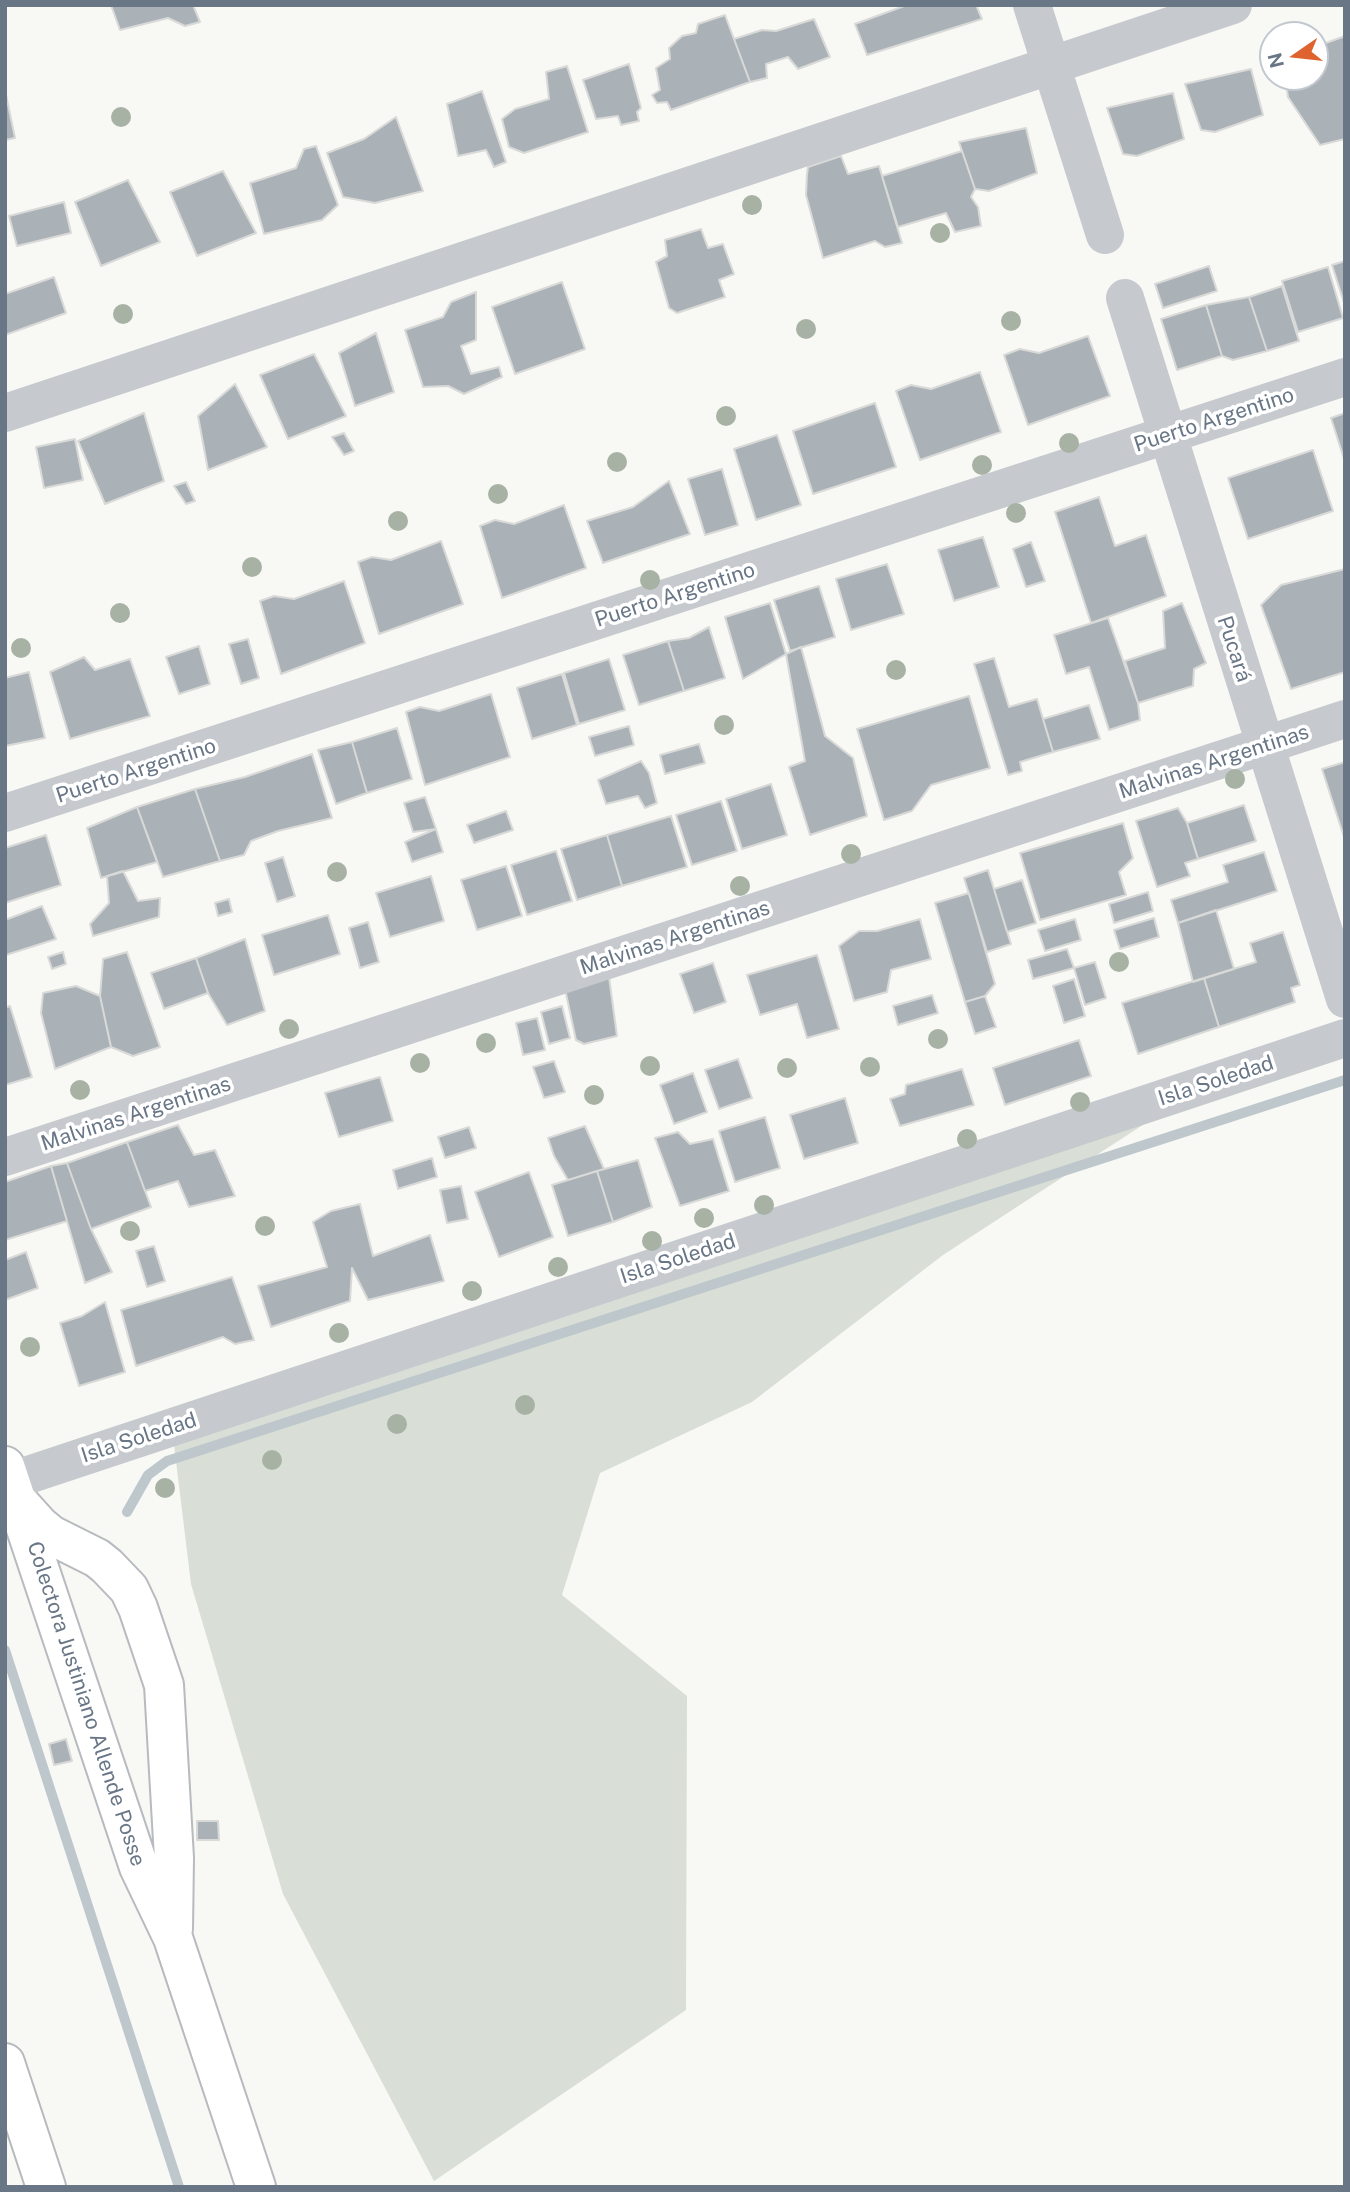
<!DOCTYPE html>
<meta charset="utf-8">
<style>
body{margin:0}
#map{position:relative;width:1350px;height:2192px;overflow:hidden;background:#f8f8f5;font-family:"Public Sans",sans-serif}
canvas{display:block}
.frame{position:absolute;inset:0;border:7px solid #687686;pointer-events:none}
.north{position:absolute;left:1259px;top:21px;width:70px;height:70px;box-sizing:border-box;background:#fff;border:2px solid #c3c8cf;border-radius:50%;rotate:256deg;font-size:19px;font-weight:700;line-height:28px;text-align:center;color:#687686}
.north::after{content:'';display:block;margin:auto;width:24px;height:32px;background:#df632e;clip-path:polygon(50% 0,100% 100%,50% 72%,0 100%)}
</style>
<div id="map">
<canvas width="1350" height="2192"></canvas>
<div class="frame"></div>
<div class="north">N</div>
</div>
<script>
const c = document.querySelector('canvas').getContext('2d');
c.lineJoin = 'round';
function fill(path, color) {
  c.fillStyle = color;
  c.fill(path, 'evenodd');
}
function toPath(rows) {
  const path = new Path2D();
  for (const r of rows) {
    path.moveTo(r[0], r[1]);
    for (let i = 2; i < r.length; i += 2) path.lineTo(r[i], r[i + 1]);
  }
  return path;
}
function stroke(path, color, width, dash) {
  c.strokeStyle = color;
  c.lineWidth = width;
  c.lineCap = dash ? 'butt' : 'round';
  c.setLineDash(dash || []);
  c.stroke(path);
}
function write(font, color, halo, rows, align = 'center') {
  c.font = font + ' "Public Sans",sans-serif';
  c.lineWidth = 7;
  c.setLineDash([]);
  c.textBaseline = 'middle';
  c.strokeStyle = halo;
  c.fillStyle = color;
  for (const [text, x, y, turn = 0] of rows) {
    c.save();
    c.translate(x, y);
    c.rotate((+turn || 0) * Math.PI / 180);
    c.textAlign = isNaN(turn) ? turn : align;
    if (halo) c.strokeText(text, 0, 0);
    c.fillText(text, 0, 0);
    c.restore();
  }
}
const green = toPath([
 [1152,1119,943,1255,752,1402,600,1473,562,1595,687,1696,686,2010,434,2181,283,1894,191,1584,170,1412]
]);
const stream = toPath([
 [127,1512,148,1475,167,1461,1345,1080],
 [5,1650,179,2187]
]);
const building = toPath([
 [111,5,193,5,200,22,185,26,168,18,120,30,111,5],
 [907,5,976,5,982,19,867,55,855,24,907,5],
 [725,15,750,82,671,110,667,102,657,103,652,95,660,90,656,68,670,59,669,48,682,36,696,33,698,24,725,15],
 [814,19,830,57,798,69,788,57,766,64,767,78,750,82,734,39,762,30,776,31,814,19],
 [1345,36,1345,139,1320,145,1288,97,1285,77,1315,77,1315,47,1345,36],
 [629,64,641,108,637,112,639,121,621,125,618,116,596,119,583,80,629,64],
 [567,66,588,132,524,153,509,147,502,119,515,109,549,99,546,72,567,66],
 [1251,69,1263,115,1215,132,1201,130,1185,84,1251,69],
 [5,90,15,138,5,140,5,90],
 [482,91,506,162,494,167,486,150,458,156,447,104,482,91],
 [1173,93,1184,139,1137,156,1123,154,1107,108,1173,93],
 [396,117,423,191,375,203,343,197,327,153,364,139,396,117],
 [1026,128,1037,173,989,191,975,189,959,142,1026,128],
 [316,146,338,205,322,220,264,234,250,183,296,168,304,149,316,146],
 [962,151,975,189,971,197,978,207,981,226,955,232,946,213,898,227,882,176,962,151],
 [841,156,848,174,879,166,902,243,885,247,875,241,823,258,806,195,807,174,808,167,841,156],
 [223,171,256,233,197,256,170,192,223,171],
 [128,180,160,242,101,266,75,202,128,180],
 [64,202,71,233,17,246,9,216,64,202],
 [701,229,708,248,723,244,734,274,719,280,725,297,677,313,669,308,656,262,667,256,665,240,701,229],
 [1345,261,1345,306,1332,265,1345,261],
 [1209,266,1217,291,1163,308,1155,284,1209,266],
 [1328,267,1343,318,1298,332,1282,281,1328,267],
 [54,277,66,313,5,335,5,294,54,277],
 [562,282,585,349,515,374,492,307,562,282],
 [1282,286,1299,341,1267,351,1249,297,1282,286],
 [476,292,476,340,461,346,471,374,499,367,502,377,464,394,448,386,423,387,405,330,443,317,451,302,476,292],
 [1249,297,1267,351,1233,360,1222,356,1206,305,1249,297],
 [1206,305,1222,356,1177,370,1161,319,1206,305],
 [376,333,394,392,355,406,339,353,376,333],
 [1088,336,1110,396,1028,425,1004,355,1020,349,1039,353,1088,336],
 [314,354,346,416,288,439,260,375,314,354],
 [980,372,1001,432,920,460,896,391,911,385,931,389,980,372],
 [235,384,267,447,208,470,198,416,235,384],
 [875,403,896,467,813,494,793,431,875,403],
 [144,413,164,481,105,504,78,441,144,413],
 [1345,413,1345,462,1331,418,1345,413],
 [344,433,354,451,344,455,332,437,344,433],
 [777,435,801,505,756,520,734,449,777,435],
 [75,439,83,480,44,488,36,447,75,439],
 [1313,450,1333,511,1248,539,1228,478,1313,450],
 [722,469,738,525,705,535,688,479,722,469],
 [669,481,690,534,603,563,587,521,633,507,669,481],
 [186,482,195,501,186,504,174,486,186,482],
 [1099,497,1115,546,1146,535,1166,596,1091,623,1055,512,1099,497],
 [564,505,586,568,502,598,480,526,495,520,514,524,564,505],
 [983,537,999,587,954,601,938,550,983,537],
 [441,541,463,604,379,634,358,562,372,557,391,560,441,541],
 [1031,542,1045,581,1026,587,1013,549,1031,542],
 [887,564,904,614,851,630,836,579,887,564],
 [1345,569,1345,672,1291,689,1261,605,1281,585,1345,569],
 [344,581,365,643,281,674,260,601,274,596,294,599,344,581],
 [819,586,835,637,790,651,774,600,819,586],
 [770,603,786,654,743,679,725,617,770,603],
 [1182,603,1206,663,1194,669,1193,686,1138,703,1125,661,1165,648,1163,611,1182,603],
 [1108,618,1138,703,1140,720,1109,730,1089,667,1066,674,1054,635,1108,618],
 [709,627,725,678,684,691,668,641,689,638,709,627],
 [248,639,259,678,241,684,229,644,248,639],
 [668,641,684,691,639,705,623,655,668,641],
 [199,646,210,684,179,694,166,657,199,646],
 [801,647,825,736,853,758,867,816,810,835,789,767,805,761,786,654,801,647],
 [84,657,95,670,130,659,150,716,70,739,50,672,84,657],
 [994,658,1009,707,1037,699,1053,752,1020,762,1022,771,1008,775,974,664,994,658],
 [609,659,625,710,579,724,564,673,609,659],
 [29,672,45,738,5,746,5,678,29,672],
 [562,674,577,725,532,739,517,688,562,674],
 [491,694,510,757,425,785,406,712,420,707,439,711,491,694],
 [969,696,990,768,931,785,912,811,884,820,857,729,969,696],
 [1089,705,1100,739,1053,752,1043,719,1089,705],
 [629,726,634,745,595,756,589,737,629,726],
 [397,728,412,779,367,793,352,742,397,728],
 [352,742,367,793,336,804,318,750,352,742],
 [699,744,705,763,665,774,660,755,699,744],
 [312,754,332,818,278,831,251,841,244,855,220,861,195,789,245,777,312,754],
 [641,761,649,773,657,803,645,808,638,796,606,804,598,780,641,761],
 [1345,762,1345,840,1322,769,1345,762],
 [771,784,787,835,742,849,726,799,771,784],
 [195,789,220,861,163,877,137,807,195,789],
 [425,797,436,829,413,832,404,803,425,797],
 [721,801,737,851,692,865,676,815,721,801],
 [1244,805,1256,841,1198,859,1187,823,1244,805],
 [137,807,157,862,101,878,87,828,137,807],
 [1178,808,1187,823,1198,859,1185,863,1190,876,1157,887,1136,821,1178,808],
 [506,811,513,830,474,843,467,825,506,811],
 [671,816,687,867,622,886,607,835,671,816],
 [1123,823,1133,858,1119,872,1126,895,1040,920,1020,853,1123,823],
 [436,829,443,852,412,862,405,842,436,829],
 [46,835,61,885,5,903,5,848,46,835],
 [607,835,622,886,577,900,561,849,607,835],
 [556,851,572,901,527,915,511,865,556,851],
 [1264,852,1277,891,1178,923,1171,900,1228,882,1223,865,1264,852],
 [283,857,295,896,277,902,265,863,283,857],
 [506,866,522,916,477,930,461,880,506,866],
 [988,870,1011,944,987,952,964,878,988,870],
 [123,871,138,901,160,898,159,917,93,936,90,924,109,903,107,876,123,871],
 [431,876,444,921,390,937,376,893,431,876],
 [1022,880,1036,923,1007,932,994,889,1022,880],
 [1148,892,1153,911,1114,923,1109,904,1148,892],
 [969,893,995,984,985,996,965,1002,935,903,969,893],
 [229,899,232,912,218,916,215,903,229,899],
 [42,906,56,939,6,955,5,920,42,906],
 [1216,910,1234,969,1193,982,1178,923,1216,910],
 [328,915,340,954,274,975,262,935,328,915],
 [1154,918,1159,937,1120,949,1114,930,1154,918],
 [920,919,931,959,891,970,887,992,854,1001,839,946,859,931,877,931,920,919],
 [1075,919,1081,940,1045,951,1038,930,1075,919],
 [368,922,379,962,360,968,349,928,368,922],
 [1283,932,1300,985,1291,988,1295,1002,1219,1027,1204,978,1256,962,1250,943,1283,932],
 [245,939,265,1011,227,1025,208,993,196,958,245,939],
 [1067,949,1074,968,1033,979,1028,960,1067,949],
 [63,952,66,964,52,969,48,957,63,952],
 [127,952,160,1047,133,1056,111,1047,100,996,103,959,127,952],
 [817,955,839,1029,807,1038,797,1004,760,1015,747,975,817,955],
 [196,958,208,993,164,1009,151,973,196,958],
 [1095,962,1106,998,1085,1005,1074,968,1095,962],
 [713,963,726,1002,694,1013,680,974,713,963],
 [609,977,617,1036,584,1044,576,1040,565,989,609,977],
 [1204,978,1219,1027,1138,1054,1122,1003,1204,978],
 [1074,979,1085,1016,1064,1023,1053,986,1074,979],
 [76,986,100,996,111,1047,55,1069,41,1013,43,993,76,986],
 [932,995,938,1013,898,1025,893,1006,932,995],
 [985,996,996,1027,975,1034,965,1002,985,996],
 [10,1006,32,1077,5,1085,5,1008,10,1006],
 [562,1006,570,1038,549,1044,541,1012,562,1006],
 [537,1018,545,1050,523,1055,516,1023,537,1018],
 [1079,1040,1091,1076,1005,1105,993,1068,1079,1040],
 [738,1059,752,1098,719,1109,705,1070,738,1059],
 [554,1061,565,1092,544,1098,533,1067,554,1061],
 [962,1069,974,1105,900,1126,890,1099,905,1094,906,1085,962,1069],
 [693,1073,707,1112,674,1124,660,1085,693,1073],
 [380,1077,393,1121,339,1137,325,1093,380,1077],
 [845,1098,858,1143,804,1159,790,1115,845,1098],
 [765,1117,780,1168,735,1182,719,1131,765,1117],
 [178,1125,194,1155,215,1150,235,1196,189,1207,178,1181,145,1191,127,1142,178,1125],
 [585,1126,604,1169,568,1180,554,1156,548,1138,585,1126],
 [469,1127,476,1148,445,1158,438,1137,469,1127],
 [678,1132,690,1144,713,1139,729,1191,680,1206,655,1138,678,1132],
 [127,1142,151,1207,91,1229,67,1163,127,1142],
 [432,1158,437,1177,398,1189,393,1170,432,1158],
 [638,1160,652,1207,613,1222,597,1171,638,1160],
 [67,1163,91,1229,112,1272,85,1283,51,1166,67,1163],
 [51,1166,67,1221,5,1240,5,1182,51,1166],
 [597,1171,613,1222,568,1236,552,1185,597,1171],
 [529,1172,553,1237,499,1257,475,1192,529,1172],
 [461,1186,468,1219,447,1223,440,1190,461,1186],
 [360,1204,373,1256,430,1235,444,1281,368,1300,352,1268,350,1301,271,1327,258,1286,327,1267,313,1222,331,1211,360,1204],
 [154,1246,165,1281,147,1287,136,1251,154,1246],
 [26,1252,38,1288,5,1300,5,1260,26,1252],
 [232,1277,254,1340,235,1344,223,1337,136,1366,121,1310,232,1277],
 [105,1302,125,1372,79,1386,60,1323,82,1316,105,1302],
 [66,1739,72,1761,54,1765,49,1744,66,1739],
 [197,1821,218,1821,219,1840,197,1840,197,1821]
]);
const minor = toPath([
 [1032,5,1105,235],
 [1125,298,1345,999],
 [5,413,1233,5],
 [5,813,1345,377],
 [5,1157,1345,719],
 [10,1481,1345,1038]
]);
const major = toPath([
 [5,1466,139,1867,173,1938,256,2187],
 [21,1505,40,1526,51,1535,97,1558,107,1566,129,1589,138,1608,164,1685,174,1858,173,1929]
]);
const highway = toPath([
 [5,2063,46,2187]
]);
const trees = [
 [121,117],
 [752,205],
 [940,233],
 [123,314],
 [1011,321],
 [806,329],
 [726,416],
 [1069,443],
 [617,462],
 [982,465],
 [498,494],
 [1016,513],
 [398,521],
 [252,567],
 [650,580],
 [120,613],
 [21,648],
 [896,670],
 [724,725],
 [1235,779],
 [851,854],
 [337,872],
 [740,886],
 [1119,962],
 [289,1029],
 [938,1039],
 [486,1043],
 [420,1063],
 [650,1066],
 [870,1067],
 [787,1068],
 [80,1090],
 [594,1095],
 [1080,1102],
 [967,1139],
 [764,1205],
 [704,1218],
 [265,1226],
 [130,1231],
 [652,1241],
 [558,1267],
 [472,1291],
 [339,1333],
 [30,1347],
 [525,1405],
 [397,1424],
 [272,1460],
 [165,1488]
];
const streetNames = [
 ["Puerto Argentino",1214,420,-18],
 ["Puerto Argentino",675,595,-18],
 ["Pucará",1234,649,72],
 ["Malvinas Argentinas",1214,762,-18],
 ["Puerto Argentino",136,771,-18],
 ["Malvinas Argentinas",675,938,-18],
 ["Isla Soledad",1216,1081,-18],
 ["Malvinas Argentinas",136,1114,-18],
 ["Isla Soledad",678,1259,-18],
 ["Isla Soledad",139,1438,-18],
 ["Colectora Justiniano Allende Posse",86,1704,72]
];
fill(green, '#d9dfd6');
stroke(stream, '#bdc7cc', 10);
fill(building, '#aab2b8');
stroke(building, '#d9dad8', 2);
stroke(major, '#b7bbbf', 42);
stroke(highway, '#b7babd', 42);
stroke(minor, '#c6c9cd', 38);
stroke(major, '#fff', 38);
stroke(highway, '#fff', 38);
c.fillStyle = '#a7b2a4';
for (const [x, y] of trees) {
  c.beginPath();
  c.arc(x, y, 10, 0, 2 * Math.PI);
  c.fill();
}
write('21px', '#687686', '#fff', streetNames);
</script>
